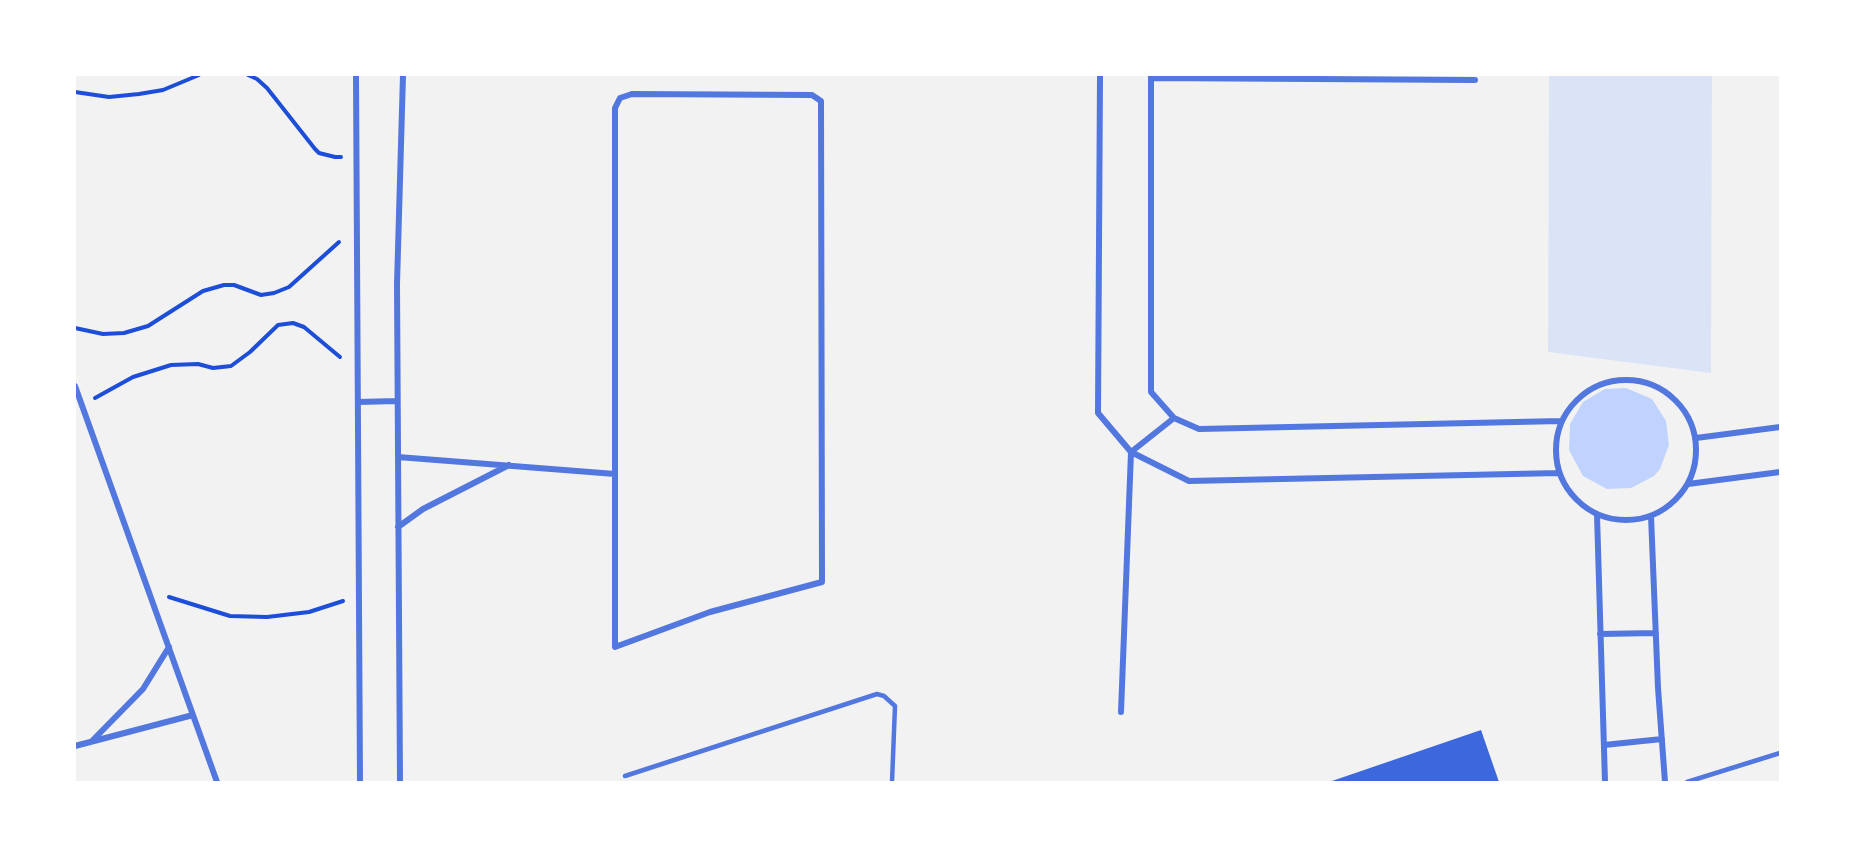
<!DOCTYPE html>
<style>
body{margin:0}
#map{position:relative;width:1855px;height:857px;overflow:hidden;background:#f2f2f2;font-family:Georgia,serif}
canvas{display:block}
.frame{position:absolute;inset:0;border:76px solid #fff;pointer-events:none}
</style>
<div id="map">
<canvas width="1855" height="857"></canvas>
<div class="frame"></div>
</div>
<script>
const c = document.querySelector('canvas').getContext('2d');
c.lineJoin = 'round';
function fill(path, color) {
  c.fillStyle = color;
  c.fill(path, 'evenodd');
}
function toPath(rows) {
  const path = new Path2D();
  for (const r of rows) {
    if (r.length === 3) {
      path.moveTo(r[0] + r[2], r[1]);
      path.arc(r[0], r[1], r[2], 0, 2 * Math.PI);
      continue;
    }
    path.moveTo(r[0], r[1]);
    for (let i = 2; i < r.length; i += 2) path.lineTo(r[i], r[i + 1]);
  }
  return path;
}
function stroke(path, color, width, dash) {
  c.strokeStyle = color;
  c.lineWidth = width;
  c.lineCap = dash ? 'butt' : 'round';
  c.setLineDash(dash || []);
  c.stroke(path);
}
const green = toPath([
 [1549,75,1712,75,1711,373,1548,352]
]);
const water = toPath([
 [1626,388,1652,399,1666,421,1669,445,1660,469,1654,476,1631,488,1607,489,1583,476,1569,450,1570,424,1583,402,1605,389]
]);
const building = toPath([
 [1481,730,1499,782,1329,782]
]);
const path = toPath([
 [248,75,257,79,267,88,315,149,319,153,335,157,341,157],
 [75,92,109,97,139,94,163,90,199,75],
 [75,328,103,334,124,333,148,326,203,291,224,285,234,285,261,295,274,293,289,287,339,242],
 [95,398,133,377,171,365,198,364,213,368,231,366,250,352,278,325,293,323,304,327,340,357],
 [169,597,230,616,267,617,309,612,343,601]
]);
const service = toPath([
 [625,776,877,694,884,696,895,706,892,782],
 [1687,782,1780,753]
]);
const minor = toPath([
 [356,75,360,782],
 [1100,75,1098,413,1131,452,1189,481,1559,473],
 [1151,75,1151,392,1174,418,1199,429,1561,421],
 [1151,78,1475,80],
 [632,94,812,95,821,101,822,582,710,612,615,647,615,108,620,98,632,94],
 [1626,450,70],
 [75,386,217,782],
 [358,402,397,401],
 [1696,438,1780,427],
 [398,457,615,474],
 [1688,484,1780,472],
 [1597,515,1605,782],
 [1651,516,1658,688,1665,782],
 [398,527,423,509,509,465],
 [1600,634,1656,633],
 [1121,712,1131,452,1174,418],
 [92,741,143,689,169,647],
 [1604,745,1662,739],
 [75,746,193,715],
 [400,782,397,284,403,75]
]);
fill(green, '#dbe4f7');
fill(water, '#bfd3fe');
fill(building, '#3d67dc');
stroke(path, '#1d4ed8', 4);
stroke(service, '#5277de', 4.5);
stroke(minor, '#5277de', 6);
</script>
